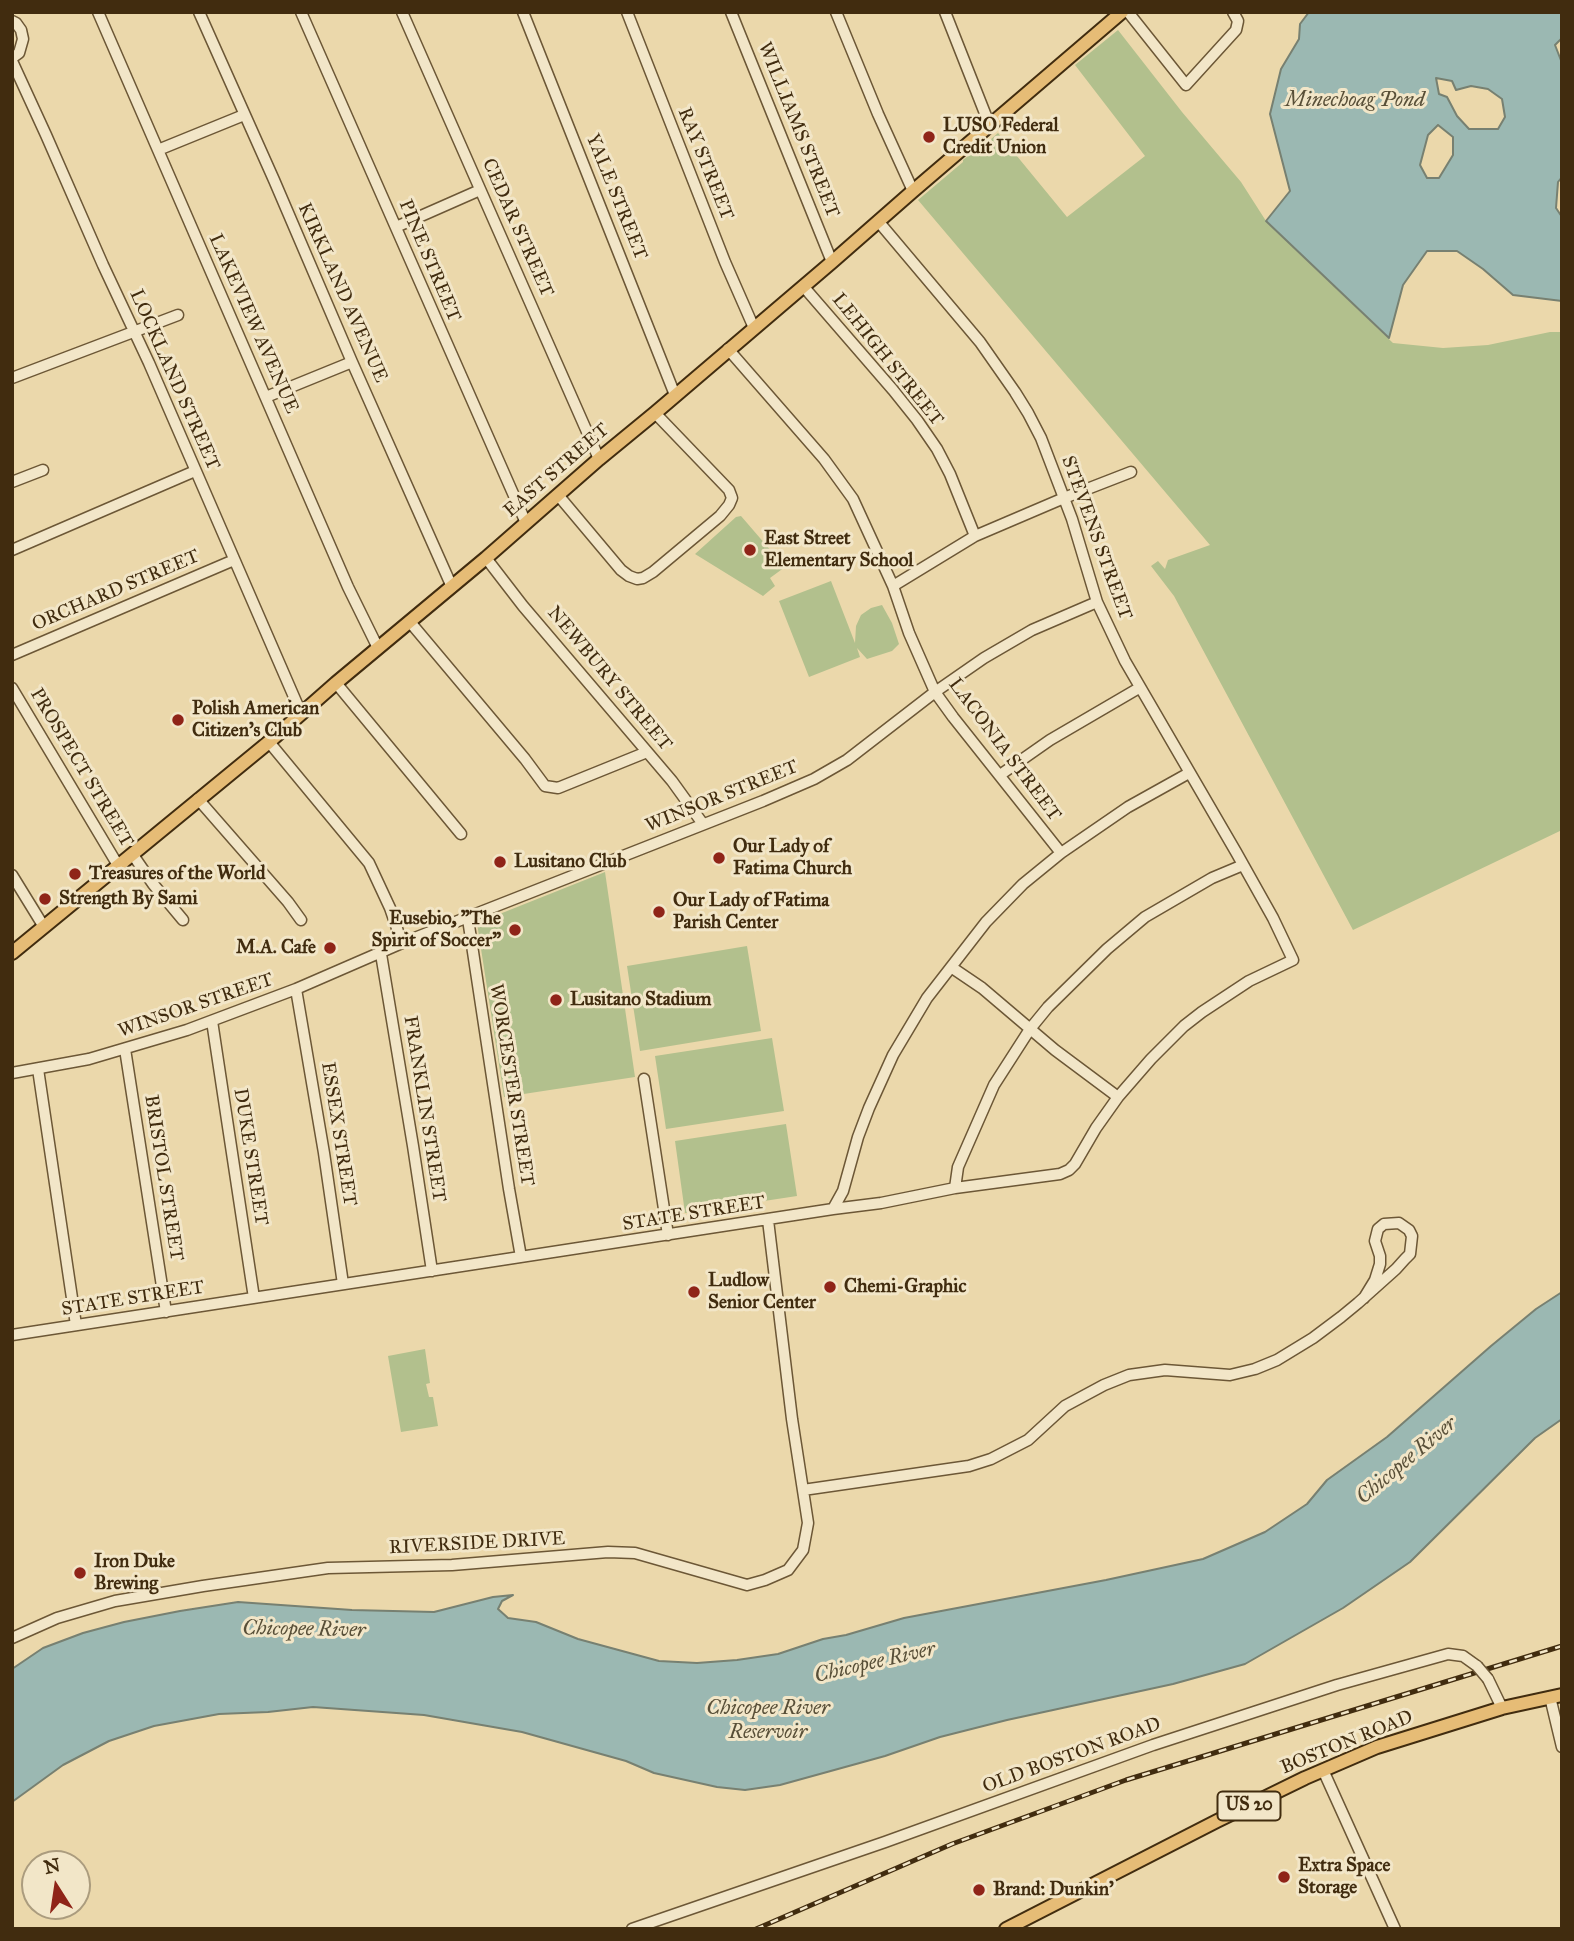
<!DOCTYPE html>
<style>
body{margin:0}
#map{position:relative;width:1574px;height:1941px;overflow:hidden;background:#ebd8ab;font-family:"IM FELL Great Primer",serif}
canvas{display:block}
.frame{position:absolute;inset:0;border:14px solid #412c0f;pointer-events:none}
.north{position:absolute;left:21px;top:1850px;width:70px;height:70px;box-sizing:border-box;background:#f2e6c8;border:2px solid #ab9c7e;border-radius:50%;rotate:348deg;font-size:19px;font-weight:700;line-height:28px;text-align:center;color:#412c0f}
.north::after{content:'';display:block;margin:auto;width:24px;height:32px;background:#8f2418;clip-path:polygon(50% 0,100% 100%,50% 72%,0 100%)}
</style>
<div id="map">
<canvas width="1574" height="1941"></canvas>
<div class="frame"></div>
<div class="north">N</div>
</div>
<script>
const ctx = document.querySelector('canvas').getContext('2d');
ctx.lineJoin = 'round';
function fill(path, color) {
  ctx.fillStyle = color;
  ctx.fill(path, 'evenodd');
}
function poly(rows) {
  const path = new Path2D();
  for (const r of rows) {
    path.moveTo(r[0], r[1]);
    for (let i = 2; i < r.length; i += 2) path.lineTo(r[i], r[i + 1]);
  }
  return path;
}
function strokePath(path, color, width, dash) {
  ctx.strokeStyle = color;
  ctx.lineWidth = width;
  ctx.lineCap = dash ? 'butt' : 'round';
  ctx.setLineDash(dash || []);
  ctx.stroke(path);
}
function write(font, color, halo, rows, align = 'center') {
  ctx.font = font + ' "IM FELL Great Primer",serif';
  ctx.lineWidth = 6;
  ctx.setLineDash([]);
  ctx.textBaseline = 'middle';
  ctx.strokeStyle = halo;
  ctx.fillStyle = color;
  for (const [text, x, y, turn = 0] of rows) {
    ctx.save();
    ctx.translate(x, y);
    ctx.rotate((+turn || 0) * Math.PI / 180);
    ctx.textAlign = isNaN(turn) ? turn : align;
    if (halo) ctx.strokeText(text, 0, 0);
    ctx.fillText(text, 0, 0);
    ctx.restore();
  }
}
fill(poly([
 [1118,30,1182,112,1241,182,1266,221,1393,343,1443,348,1488,345,1550,332,1562,332,1562,830,1353,930,1174,596,1151,566,1158,561,1165,569,1168,560,1210,545,918,200,963,162,963,160,973,152,975,153,998,133,1067,217,1145,156,1075,65],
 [741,516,785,567,770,578,775,586,763,596,695,554,736,517],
 [831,581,855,643,856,626,861,615,871,608,882,605,892,623,899,644,892,651,867,659,857,648,860,657,809,677,779,601],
 [605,872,635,1077,504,1097,477,923],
 [747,946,761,1031,640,1051,627,966],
 [772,1038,784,1111,666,1129,655,1056],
 [786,1124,797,1196,685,1213,675,1141],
 [425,1349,430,1383,426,1384,429,1397,433,1397,438,1426,401,1432,388,1356]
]), '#b2c08d');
const water = poly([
 [1309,12,1562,12,1562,38,1555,45,1562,63,1562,177,1558,182,1556,208,1562,217,1562,301,1513,295,1483,269,1457,251,1427,251,1403,285,1389,338,1266,221,1290,191,1270,114,1281,69,1299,39,1300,24,1309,12],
 [1436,78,1452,81,1456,90,1471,86,1488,89,1502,99,1505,117,1498,129,1469,129,1457,116,1447,97,1439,94,1436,78],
 [1438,125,1453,137,1453,155,1439,178,1427,178,1420,165,1428,135,1438,125],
 [1562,1292,1562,1419,1535,1438,1410,1562,1343,1608,1245,1664,1173,1684,1007,1720,940,1737,885,1756,780,1785,745,1790,717,1787,654,1773,626,1761,522,1732,424,1715,313,1707,268,1712,219,1714,154,1726,109,1741,63,1765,12,1802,12,1669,43,1648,83,1633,124,1622,180,1611,238,1602,352,1610,434,1612,493,1597,513,1595,502,1601,498,1609,508,1618,536,1622,578,1639,659,1661,697,1663,737,1660,778,1654,823,1639,846,1635,904,1618,1106,1580,1203,1559,1265,1532,1307,1504,1327,1480,1387,1437,1491,1346,1536,1309,1562,1292]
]);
fill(water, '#9bb8b2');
strokePath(water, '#778071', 2);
const minor = poly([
 [98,12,348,587,378,648],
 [199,12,274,180,352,362,452,587],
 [301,12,526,523],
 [402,12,599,459],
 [523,12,675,395],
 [627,12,725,262,754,328],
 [731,12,832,262],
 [836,12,878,114,913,191],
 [945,12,990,126],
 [1128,12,1186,85,1236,30,1238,21,1233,12],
 [12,21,16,23,21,30,23,39,19,53,12,58],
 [12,61,46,135,103,265,149,363,301,713],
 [158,150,244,115],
 [396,227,480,190],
 [803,286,893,390,917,420,937,449,950,474,975,536],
 [728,349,824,459,853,499,893,586,909,633,935,692,953,717,1061,853],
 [12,378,178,315],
 [266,397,352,362],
 [12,482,43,470],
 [558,495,621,570,629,576,637,579,643,578,653,572,720,516,729,505,732,498,729,490,655,413],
 [12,550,195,471],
 [486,558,523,606,672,781,703,824],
 [893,586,975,536,1064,498,1131,472],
 [410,622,525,759,545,786,558,788,647,752],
 [12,655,234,560],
 [336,683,461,834],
 [12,688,119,867],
 [269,742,369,863,390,908,402,943],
 [1000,775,1050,740,1139,688],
 [198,799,288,902,301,920],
 [133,855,153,884,183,920],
 [12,875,44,927],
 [468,919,509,1189,521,1257],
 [381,954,413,1146,432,1271],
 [951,967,982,988,1055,1050,1118,1097],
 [296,989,324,1153,343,1284],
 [212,1021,254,1298],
 [125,1049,166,1312],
 [38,1069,76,1325],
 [12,1073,89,1059,187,1030,296,989,402,943,763,801,814,779,847,760,935,692,984,658,1032,630,1097,602],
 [644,1079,668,1235],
 [955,1188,958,1167,994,1085,1030,1029,1048,1007,1107,949,1145,917,1212,878,1243,865],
 [833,1209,843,1191,858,1137,869,1108,893,1055,927,998,986,922,1023,884,1061,853,1128,807,1189,773],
 [12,1335,833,1209,881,1203,955,1188,1060,1174,1069,1170,1075,1164,1096,1128,1118,1097,1151,1059,1184,1026,1202,1012,1249,981,1293,960,1273,918,1236,852,1125,661,1097,602,1072,519,1041,438,1028,413,1015,392,980,342,878,221],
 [803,1490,969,1466,991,1459,1028,1440,1065,1406,1104,1385,1129,1375,1165,1370,1230,1375,1255,1369,1277,1360,1313,1338,1341,1317,1358,1303,1396,1269,1405,1259,1410,1254,1412,1236,1409,1230,1399,1223,1384,1224,1378,1229,1375,1241,1380,1256,1380,1264,1375,1280,1364,1298],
 [12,1638,57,1618,115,1601,203,1586,328,1568,452,1565,608,1552,635,1553,747,1585,765,1580,788,1570,803,1550,808,1523,792,1419,768,1220],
 [1488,1679,1502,1708],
 [1550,1697,1562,1747],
 [1323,1770,1395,1929],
 [632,1929,885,1842,1153,1745,1337,1685,1448,1654,1463,1656,1477,1666]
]);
const major = poly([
 [12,953,269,742,336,683,486,558,599,459,655,413,832,262,913,191,1122,12],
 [1006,1929,1217,1821,1305,1778,1377,1747,1502,1708,1562,1695]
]);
strokePath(minor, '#6c5736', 13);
strokePath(major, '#412c0f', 16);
strokePath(minor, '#f2e6c8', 10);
strokePath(major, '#e6bc76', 12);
const rail = poly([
 [756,1929,952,1844,1126,1780,1562,1646]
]);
strokePath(rail, '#412c0f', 5);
strokePath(rail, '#f2e6c8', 2.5, [8]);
const minorBridge = poly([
 [1477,1666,1488,1679]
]);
strokePath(minorBridge, '#6c5736', 13, []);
strokePath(minorBridge, '#f2e6c8', 10);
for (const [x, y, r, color] of [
 [929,137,7,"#8f2418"],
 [750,550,7,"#8f2418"],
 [178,720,7,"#8f2418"],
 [719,858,7,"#8f2418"],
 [500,862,7,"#8f2418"],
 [75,874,7,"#8f2418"],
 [45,899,7,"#8f2418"],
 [659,912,7,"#8f2418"],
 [515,930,7,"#8f2418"],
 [330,948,7,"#8f2418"],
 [556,1000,7,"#8f2418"],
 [830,1287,7,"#8f2418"],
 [694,1292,7,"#8f2418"],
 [80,1573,7,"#8f2418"],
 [1284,1877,7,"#8f2418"],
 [979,1890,7,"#8f2418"]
]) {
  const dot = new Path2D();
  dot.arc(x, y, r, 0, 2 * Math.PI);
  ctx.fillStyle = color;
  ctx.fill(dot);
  strokePath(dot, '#f2e6c8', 2.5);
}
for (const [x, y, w] of [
 [1249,1806,63]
]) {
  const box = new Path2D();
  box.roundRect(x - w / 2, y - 14.5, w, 29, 5);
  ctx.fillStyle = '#f2e6c8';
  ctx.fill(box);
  strokePath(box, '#412c0f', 2);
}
write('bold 18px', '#412c0f', null, [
 ["US 20",1249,1806]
]);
write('bold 19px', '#412c0f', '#f2e6c8', [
 ["LUSO Federal",943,126],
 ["Credit Union",943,148],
 ["East Street",764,539],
 ["Elementary School",764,561],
 ["Polish American",192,709],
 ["Citizen's Club",192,731],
 ["Our Lady of",733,847],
 ["Fatima Church",733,869],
 ["Lusitano Club",514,862],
 ["Treasures of the World",89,874],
 ["Strength By Sami",59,899],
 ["Our Lady of Fatima",673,901],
 ["Parish Center",673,923],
 ["Eusebio, \"The",501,919,"right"],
 ["Spirit of Soccer\"",501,941,"right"],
 ["M.A. Cafe",316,948,"right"],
 ["Lusitano Stadium",570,1000],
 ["Ludlow",708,1281],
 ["Senior Center",708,1303],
 ["Chemi-Graphic",844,1287],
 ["Iron Duke",94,1562],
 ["Brewing",94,1584],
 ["Extra Space",1298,1866],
 ["Storage",1298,1888],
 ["Brand: Dunkin'",993,1890]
], 'left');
write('19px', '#412c0f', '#f2e6c8', [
 ["WILLIAMS STREET",798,130,68],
 ["RAY STREET",705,164,68],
 ["YALE STREET",616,197,68],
 ["CEDAR STREET",517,228,66],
 ["PINE STREET",429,261,67],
 ["KIRKLAND AVENUE",342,293,66],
 ["LAKEVIEW AVENUE",253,324,66],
 ["LEHIGH STREET",887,360,51],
 ["LOCKLAND STREET",174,380,66],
 ["EAST STREET",557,471,-41],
 ["STEVENS STREET",1096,538,70],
 ["ORCHARD STREET",116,591,-23],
 ["NEWBURY STREET",609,679,50],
 ["LACONIA STREET",1004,750,53],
 ["PROSPECT STREET",81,768,59],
 ["WINSOR STREET",722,797,-22],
 ["WINSOR STREET",196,1006,-19],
 ["WORCESTER STREET",511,1085,81],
 ["FRANKLIN STREET",424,1109,81],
 ["ESSEX STREET",338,1134,81],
 ["DUKE STREET",250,1157,81],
 ["BRISTOL STREET",163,1178,81],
 ["STATE STREET",694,1214,-9],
 ["STATE STREET",133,1299,-9],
 ["RIVERSIDE DRIVE",477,1544,-3],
 ["BOSTON ROAD",1347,1743,-22],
 ["OLD BOSTON ROAD",1072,1756,-20]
]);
write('italic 21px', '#584f38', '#f2e6c8', [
 ["Minechoag Pond",1355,101],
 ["Chicopee River",1407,1461,-40],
 ["Chicopee River",304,1630,1],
 ["Chicopee River",875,1663,-13],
 ["Chicopee River",768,1709],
 ["Reservoir",768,1733]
]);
</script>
